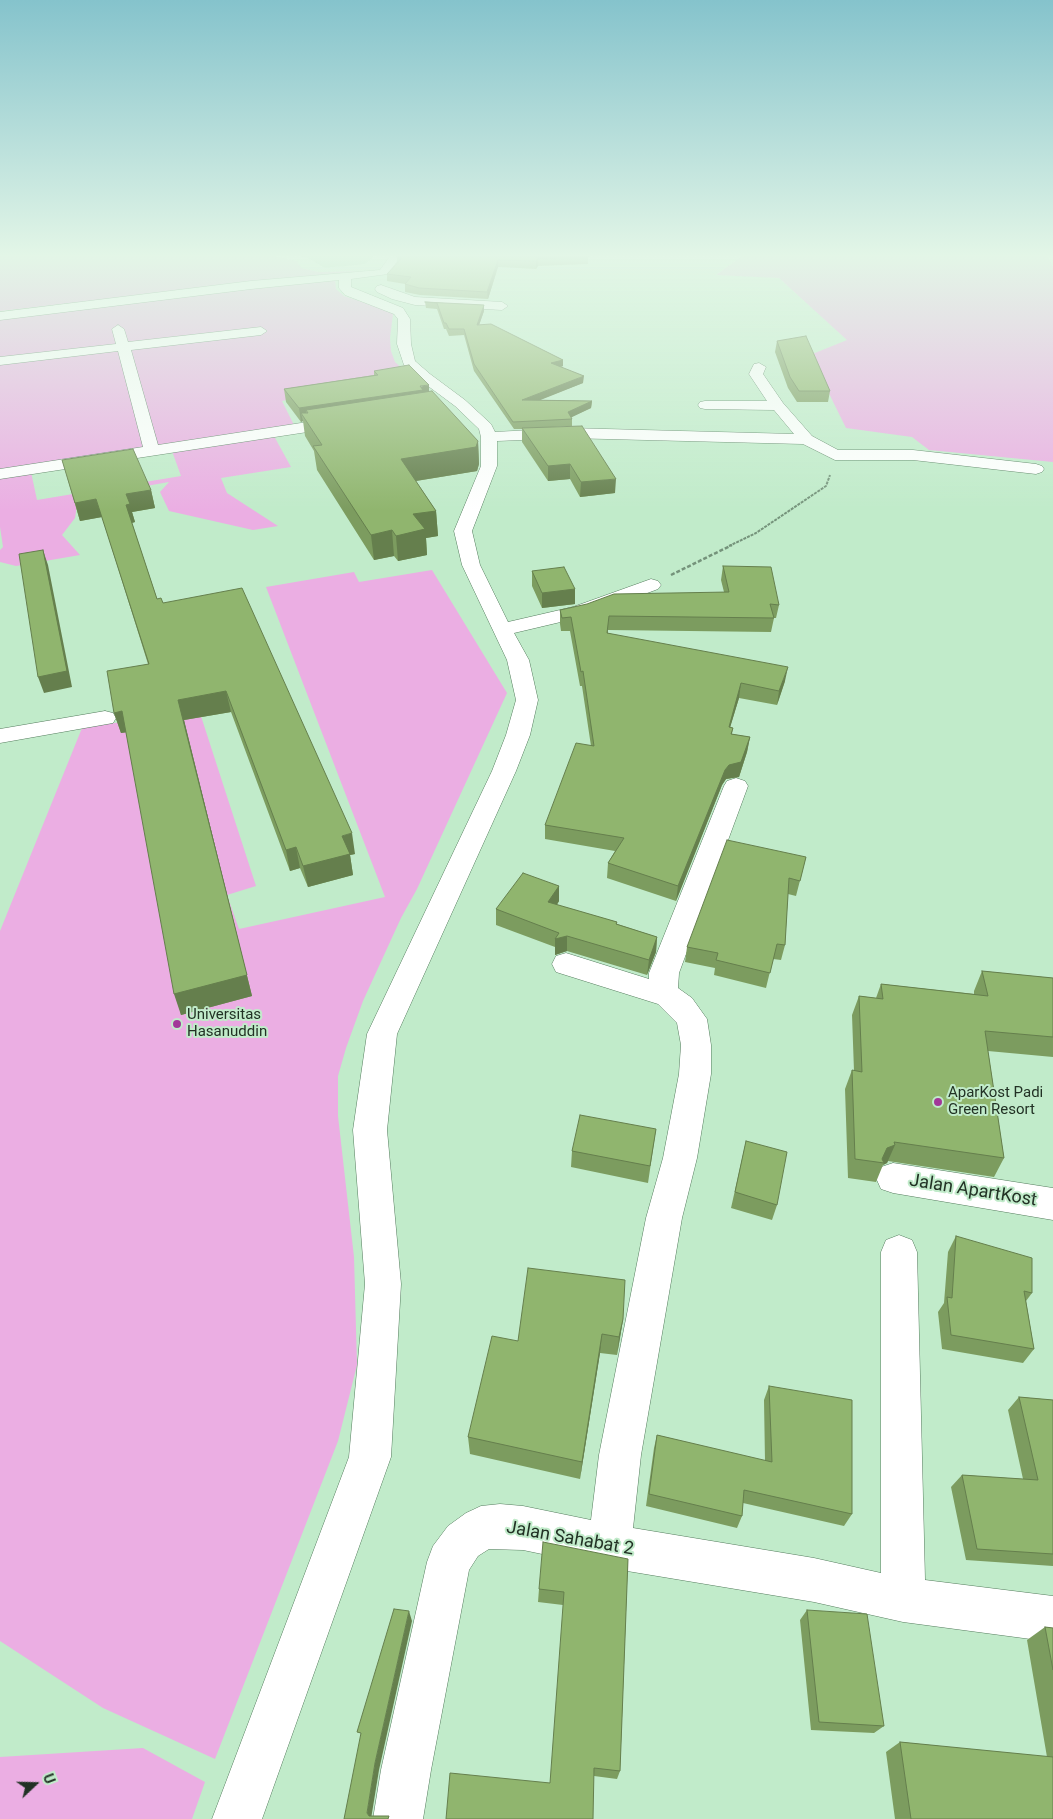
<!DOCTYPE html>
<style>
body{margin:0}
#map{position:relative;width:1053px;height:1819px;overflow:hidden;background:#c1ebca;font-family:Roboto,sans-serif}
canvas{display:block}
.north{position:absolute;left:10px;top:1759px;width:50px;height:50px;-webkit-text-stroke:4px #c1ebca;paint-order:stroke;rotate:69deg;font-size:14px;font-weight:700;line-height:20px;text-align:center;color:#223225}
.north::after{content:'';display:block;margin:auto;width:18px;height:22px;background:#223225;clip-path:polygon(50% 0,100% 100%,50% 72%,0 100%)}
</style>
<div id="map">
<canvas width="1053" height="1819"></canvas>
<div class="north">U</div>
</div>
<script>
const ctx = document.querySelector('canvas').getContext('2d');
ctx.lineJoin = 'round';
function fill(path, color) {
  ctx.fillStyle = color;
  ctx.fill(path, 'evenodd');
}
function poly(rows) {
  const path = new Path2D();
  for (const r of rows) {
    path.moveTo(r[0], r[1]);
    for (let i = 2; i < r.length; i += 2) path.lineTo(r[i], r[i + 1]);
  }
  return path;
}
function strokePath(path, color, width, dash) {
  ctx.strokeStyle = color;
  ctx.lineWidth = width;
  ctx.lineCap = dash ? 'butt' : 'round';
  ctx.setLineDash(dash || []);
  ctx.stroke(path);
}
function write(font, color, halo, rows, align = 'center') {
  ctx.font = font + ' Roboto,sans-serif';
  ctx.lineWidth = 4;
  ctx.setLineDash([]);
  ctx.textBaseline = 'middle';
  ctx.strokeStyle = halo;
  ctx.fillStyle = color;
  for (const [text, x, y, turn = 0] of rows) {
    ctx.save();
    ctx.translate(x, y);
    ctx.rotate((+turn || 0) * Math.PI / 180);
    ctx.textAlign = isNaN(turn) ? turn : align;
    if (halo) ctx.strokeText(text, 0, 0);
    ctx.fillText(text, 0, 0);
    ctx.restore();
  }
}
fill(poly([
 [0,256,274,256,297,261,301,268,319,272,360,271,0,311],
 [742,256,1048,256,1053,267,1053,462,929,450,912,437,846,428,810,355,847,340,779,278,716,275],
 [335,279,336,289,344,296,390,311,393,314,390,338,391,351,395,362,405,371,282,401,295,427,0,470,0,317],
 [274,436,291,467,221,478,227,493,278,526,253,530,169,511,160,492,169,482,89,496,77,505,75,518,62,535,80,555,16,566,0,562,0,550,3,547,0,527,0,477,31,472,37,500,181,476,172,451],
 [432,570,507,693,417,889,401,918,363,1001,346,1048,338,1076,338,1116,354,1257,357,1365,338,1441,215,1759,103,1708,0,1641,0,931,82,728,199,710,256,886,227,895,239,929,385,897,266,587,354,572,359,582],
 [143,1748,205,1782,192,1819,0,1819,0,1757]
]), '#ebaee3');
fill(poly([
 [299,256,374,256,365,264,325,268,308,258]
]), '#91d9a2');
const minor = poly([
 [390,256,401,256,388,274,351,279,351,287,403,308,410,319,411,344,415,361,430,374,465,400,491,424,495,432,568,428,794,434,774,410,705,409,700,408,698,405,700,402,705,401,767,401,749,374,754,364,759,363,766,367,763,374,783,403,812,436,838,450,913,450,1036,464,1042,466,1044,469,1042,472,1036,474,913,460,835,460,803,444,568,438,497,441,497,466,472,531,480,565,508,622,573,607,651,579,658,581,661,585,658,589,586,616,514,633,529,660,538,700,530,735,516,771,397,1034,387,1130,401,1284,391,1457,262,1819,212,1819,349,1457,365,1284,353,1130,367,1034,492,771,506,735,516,700,507,660,462,565,454,531,481,466,481,437,479,429,455,406,420,380,404,365,397,344,398,319,394,314,345,295,339,288,339,280,251,289,0,320,0,312,251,281,380,270,390,256],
 [381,285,415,297,502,302,508,306,502,310,415,305,392,299,377,292,375,289,377,286,381,285],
 [118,325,124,329,128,342,261,327,267,331,261,335,131,350,158,445,340,417,345,419,348,422,345,425,340,427,0,479,0,469,143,447,118,351,0,365,0,357,116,344,112,329,118,325],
 [105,711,113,713,116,718,113,723,0,743,0,729,105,711],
 [736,778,745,781,748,786,679,973,678,988,692,998,707,1019,711,1045,711,1074,697,1158,682,1218,641,1455,633,1528,814,1558,881,1573,881,1252,886,1240,899,1235,912,1240,917,1252,925,1580,1053,1596,1053,1642,903,1622,814,1602,609,1568,523,1550,489,1549,478,1556,469,1570,431,1770,423,1819,373,1819,381,1770,427,1562,433,1546,448,1526,466,1513,481,1506,500,1504,523,1506,591,1520,599,1455,646,1218,663,1158,679,1074,681,1045,677,1023,658,1004,556,972,552,964,556,956,566,953,649,979,649,973,724,786,727,781,736,778],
 [893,1163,1053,1188,1053,1220,893,1193,881,1189,876,1178,881,1167,893,1163]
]);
strokePath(minor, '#557c5e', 1);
strokePath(poly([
 [729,546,756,533,826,486,830,475]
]), '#75937b', 2, [3, 1]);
strokePath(poly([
 [671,575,732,545]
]), '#75937b', 2.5, [4, 2]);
fill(minor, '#fff');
fill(poly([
 [397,257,588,257,588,264,538,266,536,269,498,267,488,299,420,295,405,292,405,284,387,281,387,274,397,263],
 [425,302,484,305,484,311,479,325,563,360,563,366,561,367,583,383,539,400,592,401,591,408,571,417,572,419,572,426,554,427,615,493,580,497,570,479,548,481,522,442,522,429,514,429,474,371,464,335,449,336,446,329,444,329,437,309,426,308],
 [777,341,830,391,828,402,797,402,788,388,775,352],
 [374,371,429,392,478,441,479,464,477,471,416,481,436,511,438,536,426,538,427,555,398,561,394,556,374,560,317,470,314,451,305,436,303,421,301,422,286,402,284,389,374,375],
 [62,460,151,490,155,508,132,512,135,522,132,523,157,599,163,603,355,854,350,855,353,875,308,887,300,868,290,871,231,712,184,720,252,996,181,1015,126,732,121,733,114,713,148,664,102,517,80,521],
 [723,566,779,605,776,618,774,618,771,632,608,630,608,633,785,681,777,705,739,698,730,727,733,728,732,734,750,737,747,752,739,777,726,779,722,785,676,901,607,878,608,863,615,851,545,839,545,825,591,746,582,686,580,686,570,631,561,631,560,624,560,610,724,592,721,580],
 [532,571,575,589,575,604,542,608,532,586],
 [806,857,796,896,788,894,785,945,781,960,773,959,766,988,714,975,715,968,685,962,687,947],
 [559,886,559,901,557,905,617,922,617,924,657,937,656,952,647,975,567,951,555,955,555,947,496,925,496,909],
 [982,971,1053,978,1053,1057,988,1051,1004,1158,994,1177,888,1161,887,1163,883,1165,876,1182,848,1178,845,1089,852,1070,854,1071,852,1015,859,996,876,998,881,984,974,994,974,991],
 [656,1129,648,1183,571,1167,572,1151],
 [746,1141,777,1205,772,1220,731,1208],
 [956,1236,1032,1293,1026,1301,1034,1349,1023,1363,942,1349,938,1312,944,1303,948,1252],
 [623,1319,617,1355,600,1353,580,1479,470,1454,468,1437,518,1341],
 [769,1386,852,1514,844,1526,743,1503,742,1516,737,1528,646,1506,654,1448,657,1435,765,1461,764,1400],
 [1019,1397,1053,1400,1053,1566,966,1560,951,1487,962,1475,1023,1479,1008,1410],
 [628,1559,620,1771,617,1779,594,1776,563,1605,538,1602,539,1589],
 [807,1610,884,1726,874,1733,811,1730,800,1620],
 [1045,1627,1053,1628,1053,1819,895,1819,886,1752,900,1742,1047,1757,1027,1640]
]), '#7c9c5f');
fill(poly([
 [538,258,538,266,536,269,536,261],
 [498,260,498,267,488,299,487,292],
 [484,305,484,311,477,331,477,325],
 [563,360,563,366,551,369,551,363],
 [584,376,583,383,523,407,522,400],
 [429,385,429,398,308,413,306,410,307,421,301,413,303,421,301,422,299,408],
 [592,401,591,408,568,419,568,412],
 [478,441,479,464,477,471,403,483,401,459],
 [570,464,570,479,548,481,548,466],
 [616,479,615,493,580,497,581,482],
 [151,490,155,508,132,512,135,522,131,523,126,505,126,494],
 [96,499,102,517,80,521,75,503],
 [436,511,438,536,426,538,427,555,398,561,396,536,413,514],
 [392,530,394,556,374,560,371,535],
 [43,550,48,565,72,687,44,693,38,677],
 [575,589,575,604,542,608,542,593],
 [788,667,785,681,777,705,779,691],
 [741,683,739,698,726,741,729,727],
 [226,691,231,712,184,720,252,996,181,1015,174,994,178,700],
 [122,711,129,732,121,733,114,713],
 [750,737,747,752,739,777,726,779,722,785,676,901,678,886,725,770],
 [352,833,355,854,350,855,353,875,308,887,303,866,342,836],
 [296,847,300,868,290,871,286,850],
 [559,886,559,901,548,917,548,902],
 [567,936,567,951,555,955,555,939],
 [657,937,656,952,647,975,649,960],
 [895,1145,887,1163,883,1165,884,1163,880,1163,887,1148],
 [623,1319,620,1338,617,1355,619,1337],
 [602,1334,600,1353,580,1479,582,1462],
 [409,1611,412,1621,379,1770,371,1819,367,1813,375,1763]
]), '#657f4d');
const building = poly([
 [397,256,588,256,588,257,538,258,536,261,498,260,487,292,419,288,405,284,411,277,387,274,402,258,397,257,397,256],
 [425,302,484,305,477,325,491,324,563,360,551,363,584,376,522,400,592,401,568,412,572,419,513,422,474,364,464,329,449,329,446,323,444,323,437,303,425,302],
 [806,336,830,391,799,391,790,377,777,341,806,336],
 [409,365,429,385,420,386,423,390,299,408,284,389,378,375,374,371,409,365],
 [432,391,478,441,476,447,401,459,436,511,413,514,425,529,396,536,392,530,371,535,313,446,322,445,301,413,308,413,306,410,432,391],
 [582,426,616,479,581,482,570,464,548,466,522,428,582,426],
 [133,449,151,490,126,494,130,504,126,505,157,599,161,598,163,603,242,588,352,833,342,836,350,854,303,866,296,847,286,850,226,691,178,700,247,975,174,994,122,711,114,713,107,671,149,664,96,499,75,503,62,460,133,449],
 [43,550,67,671,38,677,19,554,43,550],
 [723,566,771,567,779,605,770,604,774,618,609,616,607,633,788,667,779,691,741,683,729,727,733,728,731,734,750,737,741,762,729,765,725,770,678,886,608,863,624,838,545,825,576,743,594,746,583,671,581,672,571,617,562,618,560,610,587,604,614,594,729,592,723,566],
 [564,567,575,589,542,593,532,571,564,567],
 [727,840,806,857,800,881,789,878,785,945,777,944,770,973,716,960,718,953,687,947,727,840],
 [523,873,559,886,548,902,617,922,616,924,657,937,649,960,567,936,555,939,559,933,496,909,523,873],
 [982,971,1053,978,1053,1037,985,1031,1004,1158,894,1142,895,1145,887,1148,882,1159,884,1163,855,1159,852,1070,862,1072,859,996,883,999,881,984,988,996,982,971],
 [580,1115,656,1129,650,1166,572,1151,580,1115],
 [746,1141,787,1152,777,1205,735,1192,746,1141],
 [956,1236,1032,1258,1032,1293,1024,1291,1034,1349,951,1335,947,1297,952,1298,956,1236],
 [528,1268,625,1280,623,1319,619,1337,602,1334,582,1462,468,1437,492,1336,518,1341,528,1268],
 [769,1386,852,1400,852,1514,744,1490,742,1516,649,1494,657,1435,772,1462,769,1386],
 [1019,1397,1053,1400,1053,1554,977,1549,962,1475,1038,1480,1019,1397],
 [543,1542,628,1559,620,1771,594,1768,593,1819,446,1819,450,1773,550,1783,564,1592,539,1589,543,1542],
 [394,1609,409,1611,375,1763,367,1813,369,1816,389,1816,388,1819,344,1819,361,1733,357,1732,394,1609],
 [807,1610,867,1614,884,1726,819,1722,807,1610],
 [1045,1627,1053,1628,1053,1670,1045,1627],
 [900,1742,1053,1757,1053,1819,911,1819,900,1742]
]);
fill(building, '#90b56e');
strokePath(building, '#657f4d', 1);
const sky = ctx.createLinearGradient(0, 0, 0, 511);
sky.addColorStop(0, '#85c3cc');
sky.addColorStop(0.5, '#e3f6e7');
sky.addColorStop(1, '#e3f6e700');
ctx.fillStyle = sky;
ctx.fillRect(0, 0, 1053, 511);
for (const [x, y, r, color] of [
 [177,1024,5,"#a23899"],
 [938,1102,5,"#a23899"]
]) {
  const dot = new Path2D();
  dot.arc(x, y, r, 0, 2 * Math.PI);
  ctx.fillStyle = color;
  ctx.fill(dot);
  strokePath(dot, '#c1ebca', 2);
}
write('15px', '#223225', '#c1ebca', [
 ["Universitas",187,1015],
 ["Hasanuddin",187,1032],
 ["AparKost Padi",948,1093],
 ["Green Resort",948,1110]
], 'left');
write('18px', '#223225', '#c1ebca', [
 ["Jalan ApartKost",973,1191,9],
 ["Jalan Sahabat 2",570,1539,10]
]);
</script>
